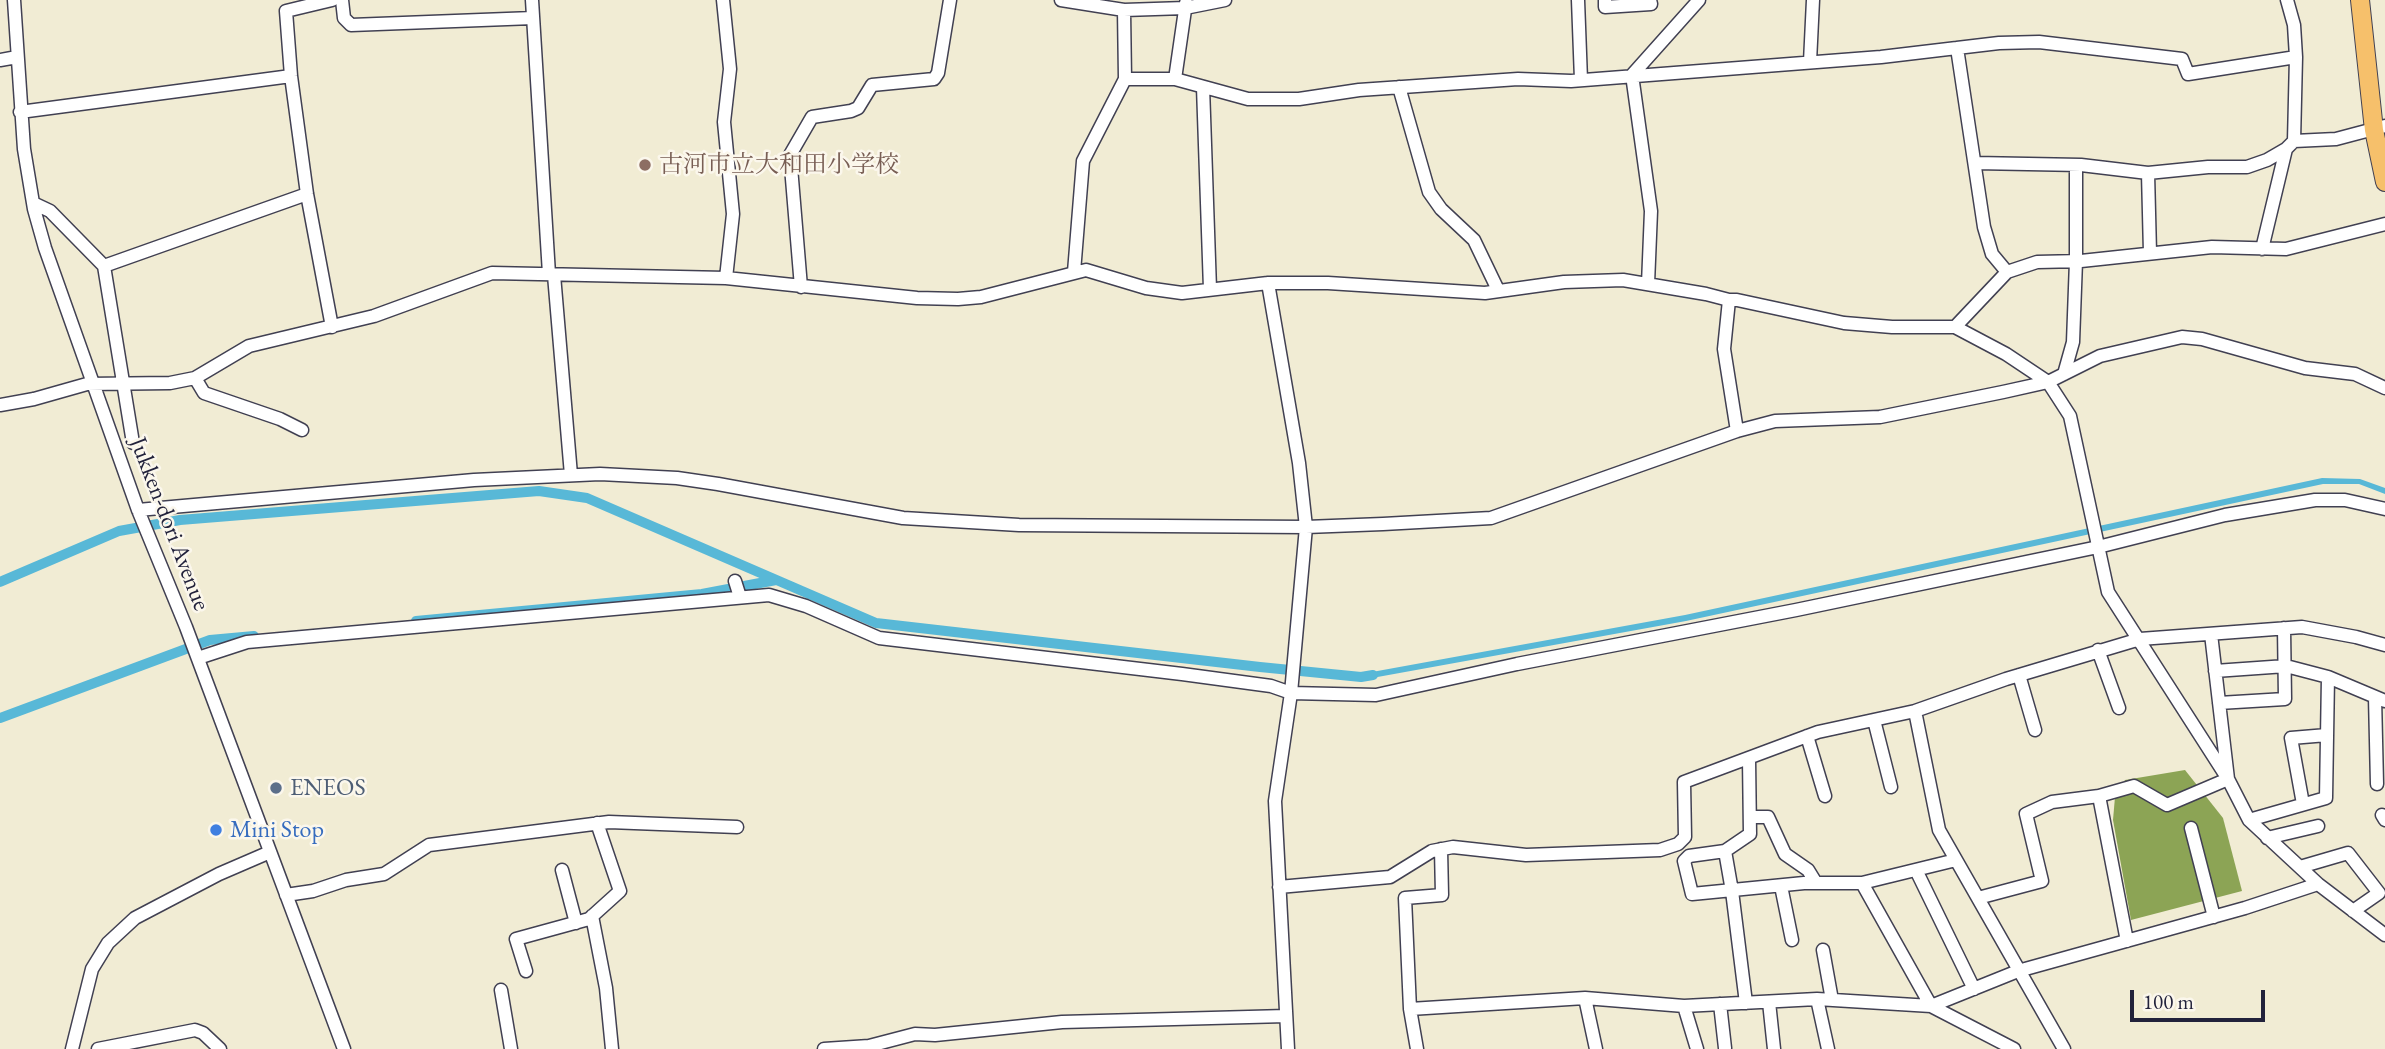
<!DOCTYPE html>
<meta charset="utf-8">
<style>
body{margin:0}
#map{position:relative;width:2385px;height:1049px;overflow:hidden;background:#f1ecd4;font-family:"EB Garamond",serif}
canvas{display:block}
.scale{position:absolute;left:2130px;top:990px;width:135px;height:32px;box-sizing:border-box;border:4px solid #22223b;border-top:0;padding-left:9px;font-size:21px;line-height:24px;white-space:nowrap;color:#22223b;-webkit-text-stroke:5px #fbf7ec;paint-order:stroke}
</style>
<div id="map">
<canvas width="2385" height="1049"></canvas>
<div class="scale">100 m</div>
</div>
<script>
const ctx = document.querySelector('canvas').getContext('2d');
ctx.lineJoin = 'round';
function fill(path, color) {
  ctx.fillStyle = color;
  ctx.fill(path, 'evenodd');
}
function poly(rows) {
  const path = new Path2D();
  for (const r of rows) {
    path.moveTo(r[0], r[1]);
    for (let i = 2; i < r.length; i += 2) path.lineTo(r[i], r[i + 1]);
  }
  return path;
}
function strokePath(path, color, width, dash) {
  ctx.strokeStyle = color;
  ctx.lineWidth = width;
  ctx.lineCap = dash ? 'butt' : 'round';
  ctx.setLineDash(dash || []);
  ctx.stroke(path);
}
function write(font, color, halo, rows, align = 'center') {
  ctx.font = font + ' "EB Garamond","Noto Serif JP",serif';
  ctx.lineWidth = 5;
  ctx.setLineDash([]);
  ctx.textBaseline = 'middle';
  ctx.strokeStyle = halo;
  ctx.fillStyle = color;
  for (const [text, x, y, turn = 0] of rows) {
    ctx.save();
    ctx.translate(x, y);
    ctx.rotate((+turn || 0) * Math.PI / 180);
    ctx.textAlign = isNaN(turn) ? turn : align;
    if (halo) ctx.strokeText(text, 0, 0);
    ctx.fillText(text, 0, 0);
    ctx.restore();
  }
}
fill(poly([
 [2185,770,2223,818,2242,891,2131,920,2113,820,2115,797,2125,780]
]), '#8ca455');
fill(poly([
 [2322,478,2360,479,2385,488,2385,494,2359,484,2323,484,1686,621,1361,680,1361,674,1685,615]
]), '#58b8d7');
strokePath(poly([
 [0,582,119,531,180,520,539,491,587,498,876,623,1260,667,1361,677,1373,675],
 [416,621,702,594,776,580],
 [0,718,210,640,254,636]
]), '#58b8d7', 10);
const minor = poly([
 [14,0,24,149,34,209,45,248,138,510,186,627,344,1049],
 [342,0,344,18,351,25,533,18],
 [532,0,549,274],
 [723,0,730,69,724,122,733,214,726,278],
 [1061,0,1124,10,1185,8,1225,0],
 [1578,0,1581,80],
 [1605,0,1605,7,1651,4,1650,0],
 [1957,48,1984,227,1992,254,2007,272],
 [0,60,17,57],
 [1810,62,1813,0],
 [1125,79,1175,79,1248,99,1299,99,1359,90,1518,79,1571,81,1881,57,1999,43,2039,42,2182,59,2188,74,2296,57,2294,25,2287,0],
 [1175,79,1186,3],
 [1203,87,1210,289],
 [1399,87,1429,192,1441,209,1474,240,1498,290],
 [20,112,291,76],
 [2294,141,2296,57],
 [1975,163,2081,165,2148,173,2208,167,2247,167,2267,160,2286,149,2294,141,2336,139,2385,126],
 [2148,173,2150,253],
 [33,203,50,211,104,266,133,443],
 [2262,249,2286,149],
 [104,266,307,194],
 [1074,272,1083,161,1125,79,1124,10],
 [554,275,571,475],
 [1268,283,1299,463,1306,527,1291,693,1275,801,1288,1049],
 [1648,284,1651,211,1632,75,1699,0],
 [801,287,790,155,812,117,851,111,858,108,872,85,934,79,938,73,950,0],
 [1729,300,1724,349,1737,431],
 [332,327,307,194,291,76,286,11,332,0],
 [1955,327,2007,272,2037,262,2081,261,2212,247,2286,249,2385,224],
 [2064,374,2073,342,2076,261,2076,165],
 [195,378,204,393,280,419,302,430],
 [0,405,34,399,87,384,170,383,195,378,249,346,374,316,492,273,726,278,917,298,958,299,981,297,1086,270,1146,288,1182,293,1268,283,1328,283,1485,293,1564,282,1623,280,1706,294,1729,300,1737,300,1844,323,1892,327,1955,327,2006,354,2048,382,2070,416,2108,592,2228,779,2249,820,2318,884,2385,935],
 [138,510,474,480,600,474,677,478,718,484,903,518,1019,525,1306,527,1383,524,1491,518,1737,431,1775,421,1880,417,2003,392,2048,382,2100,356,2182,337,2202,339,2305,368,2355,374,2385,388],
 [735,581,740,597],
 [2098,650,2119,708],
 [198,658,247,642,769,595,806,606,879,638,1182,674,1271,686,1291,693,1376,695,1517,664,1796,610,2098,547,2225,515,2315,500,2345,500,2385,509],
 [2215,671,2286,666,2328,677,2326,798,2249,820],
 [2019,675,2035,730],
 [2328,677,2385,701],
 [2375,697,2377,784],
 [2219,703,2285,699,2284,628],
 [1915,711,1939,830,2064,1049],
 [1874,720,1891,787],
 [1807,736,1825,796],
 [1749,759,1750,834,1725,851,1689,856,1684,861,1692,894,1804,883,1862,883,1956,860],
 [2099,796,2127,941],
 [2303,804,2291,738,2327,735],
 [2382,815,2385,820],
 [1750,817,1768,817,1785,854,1808,870,1816,883],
 [2191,828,2214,917],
 [2267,838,2318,826],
 [1725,851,1732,891,1746,1003],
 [2300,867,2348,853,2379,893,2353,911],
 [562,870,576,923],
 [1916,870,1974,989],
 [1862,883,1931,1006],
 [1781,886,1792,940],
 [1279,887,1390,877,1432,851,1453,847,1526,855,1660,850,1678,844,1685,837,1684,782,1818,732,1915,711,2006,679,2140,639,2302,627,2356,637,2385,645],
 [286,895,313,891,346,880,384,874,429,845,609,822,737,827],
 [1978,898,2042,881,2026,814,2052,802,2099,796,2134,786,2167,805,2228,779,2211,634],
 [592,916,606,988,612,1049],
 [1823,950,1832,1000],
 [526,971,516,939,589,919,620,891,597,823],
 [501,990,511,1049],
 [1585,998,1596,1049],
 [1817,999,1828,1049],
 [1769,1002,1774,1049],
 [1720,1004,1725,1048],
 [1684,1006,1697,1049],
 [1931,1006,2018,971,2245,908,2318,884],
 [1410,1009,1585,998,1684,1006,1817,999,1931,1006,2014,1049],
 [72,1049,92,969,108,943,135,918,219,874,270,852],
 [98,1049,195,1030,203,1033,220,1049],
 [824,1049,869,1046,915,1034,935,1035,1062,1022,1286,1016],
 [1417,1049,1410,1009,1405,898,1442,895,1441,849]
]);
const highway = poly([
 [2360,0,2374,130,2385,182]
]);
strokePath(minor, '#414052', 15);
strokePath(highway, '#414052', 20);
strokePath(minor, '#fff', 12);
strokePath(highway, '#f6c06b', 18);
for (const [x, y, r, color] of [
 [645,165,7,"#8d6e63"],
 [276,788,7,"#5c6f8a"],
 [216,830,7,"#3f7fe0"]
]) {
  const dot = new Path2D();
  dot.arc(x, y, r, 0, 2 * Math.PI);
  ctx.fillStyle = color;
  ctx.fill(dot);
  strokePath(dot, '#fbf7ec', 2.5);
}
write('24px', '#785e54', '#fbf7ec', [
 ["古河市立大和田小学校",659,165]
], 'left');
write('24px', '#22223b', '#fbf7ec', [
 ["Jukken-dori Avenue",169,524,69]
]);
write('24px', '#4e5e75', '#fbf7ec', [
 ["ENEOS",290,788]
], 'left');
write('24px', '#366cbe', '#fbf7ec', [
 ["Mini Stop",230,830]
], 'left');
</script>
